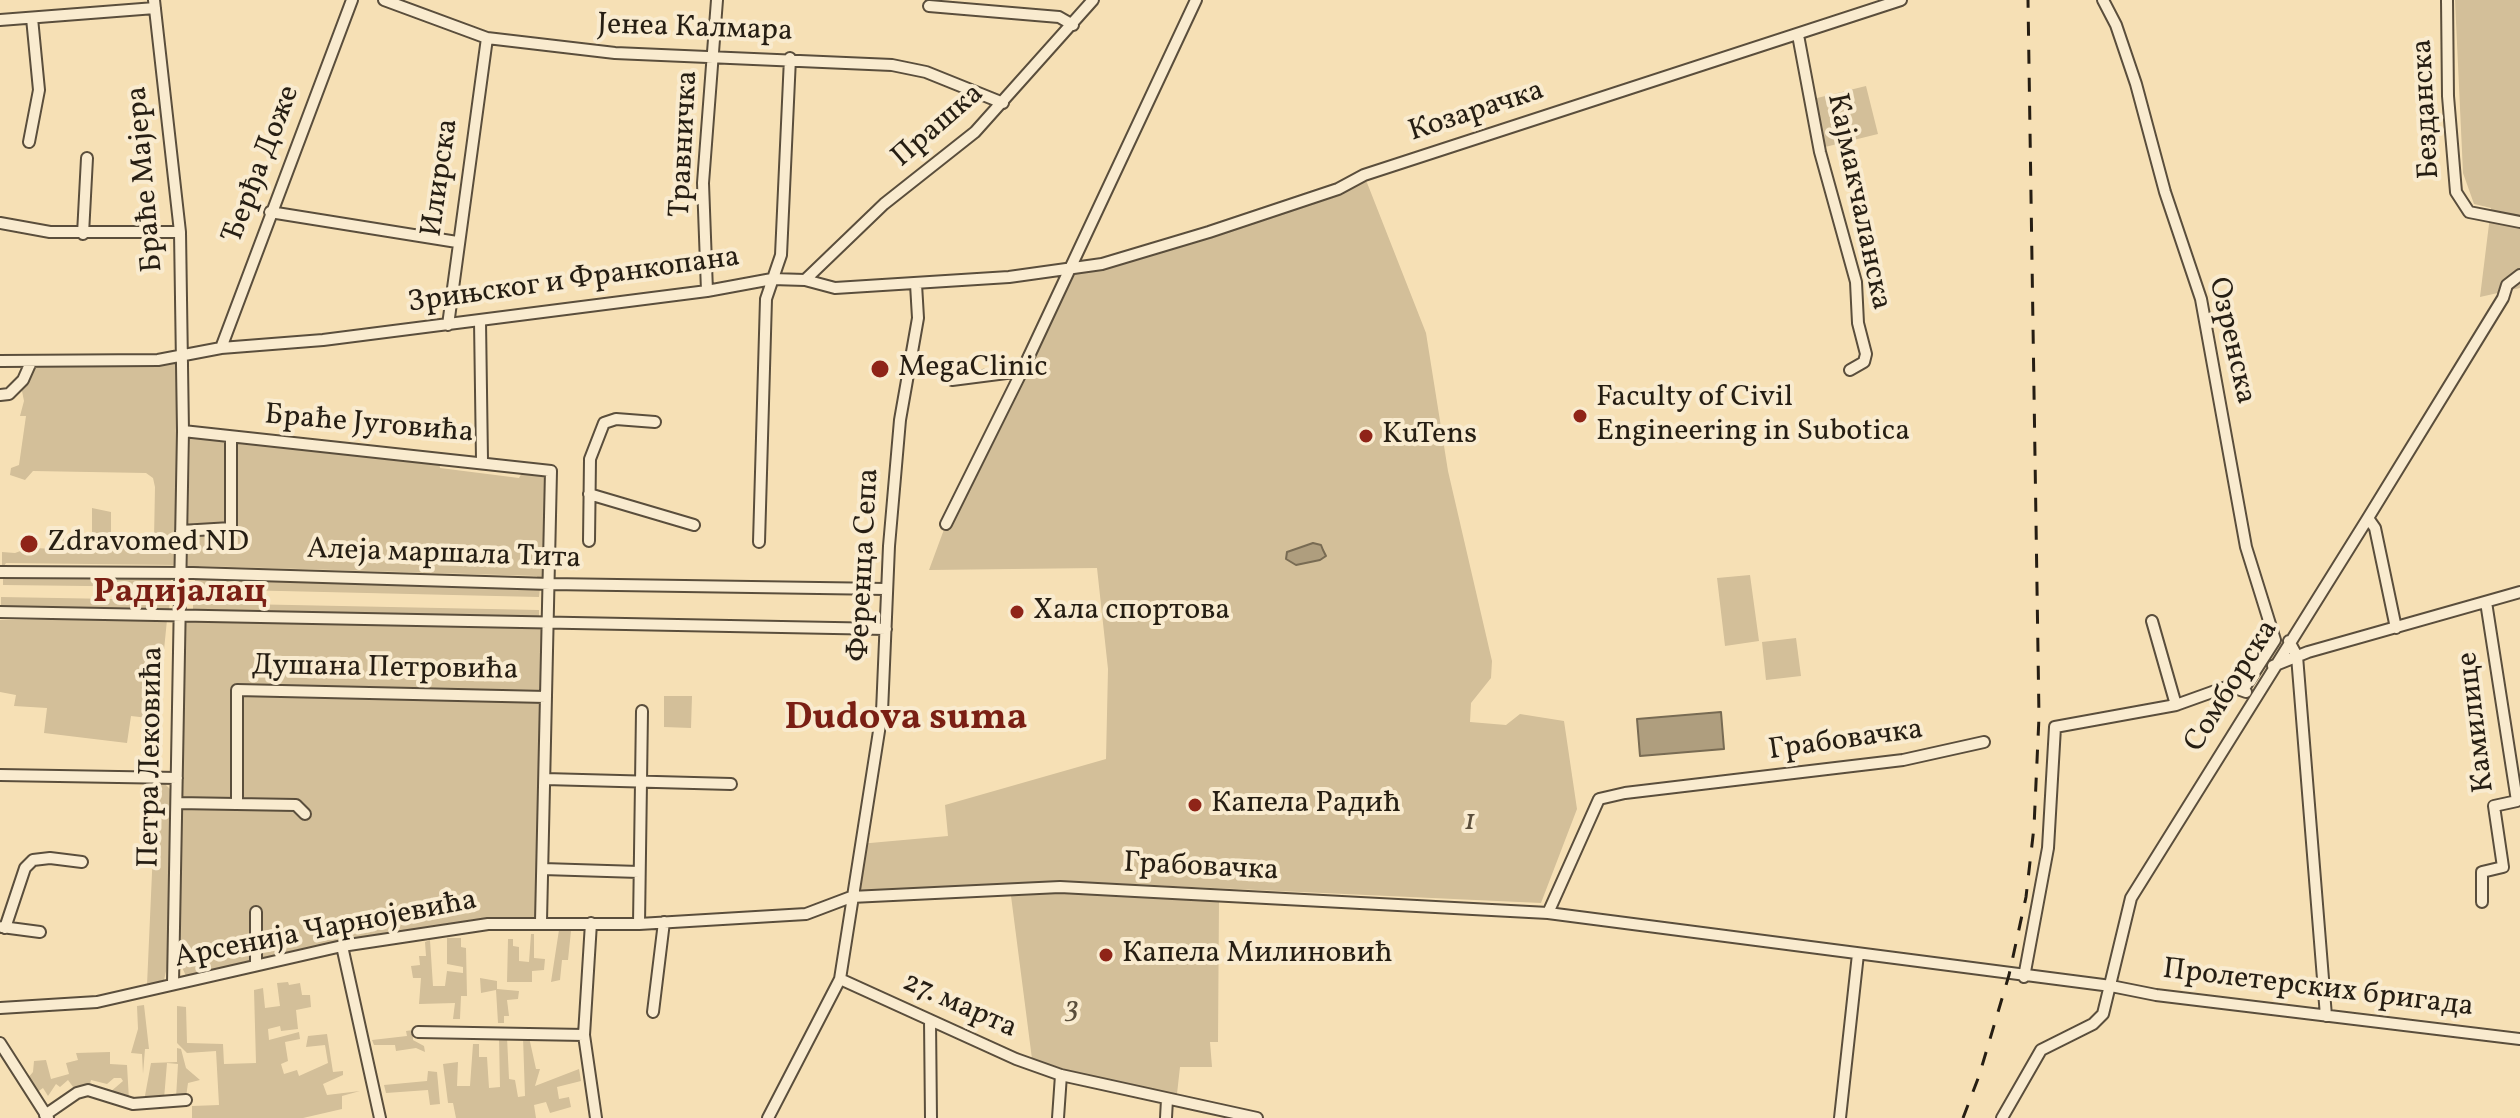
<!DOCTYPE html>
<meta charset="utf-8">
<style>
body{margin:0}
canvas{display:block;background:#f6e0b5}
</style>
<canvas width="2520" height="1118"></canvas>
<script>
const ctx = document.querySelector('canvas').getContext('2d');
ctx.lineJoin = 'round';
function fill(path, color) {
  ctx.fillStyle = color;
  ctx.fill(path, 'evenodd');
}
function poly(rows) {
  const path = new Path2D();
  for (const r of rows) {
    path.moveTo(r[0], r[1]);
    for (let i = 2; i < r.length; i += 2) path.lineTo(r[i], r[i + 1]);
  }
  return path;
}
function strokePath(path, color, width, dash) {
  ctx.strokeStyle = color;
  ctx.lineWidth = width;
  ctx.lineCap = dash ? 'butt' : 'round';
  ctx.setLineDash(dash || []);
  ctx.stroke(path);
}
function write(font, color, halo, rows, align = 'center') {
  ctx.font = font + ' Vollkorn,serif';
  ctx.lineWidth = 8;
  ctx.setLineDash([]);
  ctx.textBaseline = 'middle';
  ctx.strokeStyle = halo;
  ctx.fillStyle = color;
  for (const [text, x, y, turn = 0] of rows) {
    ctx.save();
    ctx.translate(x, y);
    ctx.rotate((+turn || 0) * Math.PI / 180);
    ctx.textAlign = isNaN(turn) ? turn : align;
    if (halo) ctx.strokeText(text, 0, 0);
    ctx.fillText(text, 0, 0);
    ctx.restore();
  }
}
fill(poly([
 [2455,0,2520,0,2520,288,2480,297,2491,208,2474,204,2463,173],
 [1866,86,1878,134,1825,147,1813,99],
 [1364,175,1426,333,1448,471,1492,661,1491,678,1471,703,1470,722,1506,725,1520,714,1564,721,1577,809,1541,903,1061,881,857,892,859,844,948,836,945,805,1106,759,1108,669,1097,568,929,570,946,524,1069,270,1209,232],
 [178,360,176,565,6,563,2,569,2,552,15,553,26,549,29,554,36,548,52,549,53,534,78,544,92,544,92,508,111,512,111,538,154,539,155,487,153,478,146,473,33,471,25,480,10,475,11,468,19,465,26,416,20,416,24,401,21,386,34,365],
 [190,436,439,460,440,468,519,478,523,471,548,473,547,582,539,582,537,576,199,566,196,576,540,588,539,597,195,589,195,577,187,577],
 [171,575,171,587,3,585,3,576],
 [1750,575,1759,641,1725,646,1717,578],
 [1,597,170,600,169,611,1,607],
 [193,603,539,610,539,617,193,611],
 [185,615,544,623,539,919,488,922,186,976,180,963],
 [0,620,167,620,157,719,131,716,127,743,44,733,47,708,14,706,16,695,0,692],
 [1796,638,1801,676,1766,680,1762,642],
 [664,696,692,696,691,728,664,727],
 [156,783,165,784,171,790,167,967,164,980,147,985],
 [1063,893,1219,901,1218,1042,1210,1042,1212,1067,1180,1067,1177,1094,1068,1070,1032,1059,1011,896],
 [559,930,571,931,568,960,562,960,560,980,551,982],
 [531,934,534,934,534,958,545,959,544,970,532,971,532,982,507,982,508,939,513,939,513,946,519,947,519,961,529,962],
 [447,938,461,938,461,947,466,948,467,996,461,996,460,1019,453,1019,455,1003,419,1004,421,978,413,978,411,966,420,965,419,956,426,956,425,942,430,940,433,986,445,986,447,971,463,973,463,967,447,964],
 [480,978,497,981,497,989,519,991,518,999,507,1000,509,1016,504,1016,504,1023,498,1023,496,990,481,993],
 [288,982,289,985,300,983,302,995,310,995,311,1007,296,1010,298,1029,281,1031,280,1026,268,1029,269,1040,299,1032,300,1039,285,1042,288,1061,281,1064,284,1074,297,1070,299,1076,328,1063,325,1045,306,1047,308,1036,327,1034,333,1072,343,1071,343,1075,323,1084,327,1095,360,1091,342,1096,342,1109,303,1118,192,1118,192,1106,219,1105,216,1051,187,1053,177,1043,177,1006,186,1007,187,1043,223,1044,224,1064,256,1063,254,990,263,988,265,1008,280,1006,277,983],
 [144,1005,149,1049,145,1049,143,1074,142,1054,131,1053,138,1029,137,1006],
 [413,1030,413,1040,424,1046,425,1052,416,1048,396,1051,395,1045,374,1045,372,1040,407,1036,406,1031],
 [499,1037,507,1037,509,1079,515,1080,518,1097,525,1096,523,1037,529,1037,536,1069,540,1069,535,1086,579,1069,581,1081,557,1087,559,1099,569,1097,571,1107,550,1113,546,1102,534,1105,536,1118,456,1118,453,1103,448,1103,443,1064,458,1062,457,1086,470,1086,473,1044,479,1044,479,1057,487,1057,489,1088,500,1087],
 [177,1048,181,1049,186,1068,200,1080,188,1083,186,1097,176,1098,178,1064,167,1063,164,1099,144,1101,151,1063,177,1062],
 [110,1052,110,1064,127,1065,129,1100,109,1093,123,1081,121,1078,114,1078,107,1084,91,1080,89,1087,76,1091,68,1080,60,1087,56,1084,48,1096,43,1088,36,1093,27,1079,33,1072,34,1061,46,1060,51,1079,69,1074,66,1063,78,1060,76,1053],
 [428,1071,437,1072,440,1104,430,1105,428,1090,386,1093,384,1085,427,1081]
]), '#d3bf99');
const water = poly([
 [1313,543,1321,545,1323,550,1326,556,1320,560,1296,565,1286,559,1287,552,1313,543],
 [1721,712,1724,749,1640,756,1637,719,1721,712]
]);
fill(water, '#af9e7e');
strokePath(water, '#786b53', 2);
const minor = poly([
 [154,0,180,232,183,431,173,983],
 [384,0,487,38,615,53,892,65,926,72,1003,103],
 [2103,0,2116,25,2136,84,2165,192,2201,299,2246,547,2275,640,2243,690],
 [2447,0,2448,96,2456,192,2469,212,2520,222],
 [929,6,1059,17,1073,25],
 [0,20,155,8],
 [1798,35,1820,152,1856,282,1858,323,1866,354,1864,362,1850,370],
 [29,142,39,90,32,18],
 [270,212,457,242],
 [0,223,50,232,180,232],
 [83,234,87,158],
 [805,280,884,204,975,132,1093,0],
 [707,291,703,183,717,0],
 [480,321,482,460],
 [448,325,487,38],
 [221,348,352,0],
 [0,361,158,360,221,348,323,340,707,291,772,279,805,280,835,288,1009,277,1102,264,1209,232,1338,189,1364,175,1901,0],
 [952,380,1022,371],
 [0,395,9,394,23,380,31,362],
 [183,431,551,471,541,921],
 [589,494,694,525],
 [2368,518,2375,528,2396,628],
 [946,524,1022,371,1196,0],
 [181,531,231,528,231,438],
 [589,541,590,459,604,423,616,419,655,422],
 [759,542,766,299,781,255,790,58],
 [0,572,193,573,550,584,886,589],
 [0,612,886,629],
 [2152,621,2176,705],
 [2289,641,2297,656,2326,1016],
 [2273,666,2308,652,2520,592],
 [0,775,177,778],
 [545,779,731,784],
 [177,803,296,805,305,814],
 [237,803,237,690,546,697],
 [543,869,639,872],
 [2482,902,2482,872,2503,867,2494,806,2517,801,2486,602],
 [1548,913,1599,799,1625,793,1903,760,1984,742],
 [591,923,584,1035,596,1118],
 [639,924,642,711],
 [2,927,40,932],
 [5,928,25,868,33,860,50,858,82,862],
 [342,946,380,1118],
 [256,965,256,912],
 [2024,977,2048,848,2055,727,2176,705,2229,686,2246,692],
 [840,979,1016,1059,1061,1075,1257,1118],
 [0,1008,97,1002,342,946,488,924,639,924,806,914,851,897,1060,887,1548,913,2111,986,2156,995,2520,1039],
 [653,1012,664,922],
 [930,1020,931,1118],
 [418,1032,584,1035],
 [0,1043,48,1118],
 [45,1115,77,1093,88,1090,133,1104,186,1100],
 [768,1118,840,979,882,712,889,546,900,420,918,318,916,284],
 [1058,1118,1061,1075],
 [1166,1118,1167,1099],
 [1840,1118,1858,954],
 [2002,1118,2041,1050,2093,1024,2103,1014,2131,898,2368,518,2503,298,2507,285,2520,275]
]);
strokePath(minor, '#5a4e3c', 14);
strokePath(minor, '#f9ebcf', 10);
strokePath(poly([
 [1963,1118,1979,1076,2009,975,2026,897,2034,827,2039,717,2028,0]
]), '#261e13', 3, [14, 14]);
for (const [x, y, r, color] of [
 [880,369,10,"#8f2418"],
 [1580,416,8,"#8f2418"],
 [1366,436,8,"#8f2418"],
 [29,544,10,"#8f2418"],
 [1017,612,8,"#8f2418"],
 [1195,805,8,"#8f2418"],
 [1106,955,8,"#8f2418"]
]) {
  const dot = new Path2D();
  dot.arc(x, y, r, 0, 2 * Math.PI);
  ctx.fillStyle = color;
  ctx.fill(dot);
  strokePath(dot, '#f9ebcf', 3);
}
write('30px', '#261e13', '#f9ebcf', [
 ["Јенеа Калмара",695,30,2],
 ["Безданска",2428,109,-93],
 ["Козарачка",1477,113,-18],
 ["Прашка",939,127,-41],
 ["Травничка",686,144,-87],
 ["Ђерђа Доже",263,165,-69],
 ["Илирска",442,178,-82],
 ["Браће Мајера",147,179,-95],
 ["Кајмакчаланска",1857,202,78],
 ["Зрињског и Франкопана",574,282,-8],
 ["Озренска",2230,341,77],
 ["Браће Југовића",369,426,5],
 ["Алеја маршала Тита",444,556,2],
 ["Ференца Сепа",866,565,-87],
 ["Душана Петровића",385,670,1],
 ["Сомборска",2233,687,-58],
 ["Камилице",2478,722,-97],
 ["Грабовачка",1846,742,-8],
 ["Петра Лековића",153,757,-89],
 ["Грабовачка",1201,869,3],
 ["Арсенија Чарнојевића",326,931,-11],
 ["Пролетерских бригада",2318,990,7],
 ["27. марта",959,1007,24]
]);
write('30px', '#261e13', '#f9ebcf', [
 ["MegaClinic",898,369],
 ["Faculty of Civil",1596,399],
 ["Engineering in Subotica",1596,433],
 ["KuTens",1382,436],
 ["Zdravomed ND",47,544],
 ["Хала спортова",1033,612],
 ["Капела Радић",1211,805],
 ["Капела Милиновић",1122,955]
], 'left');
write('italic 30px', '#5a4e3b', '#f9ebcf', [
 ["1",1470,823],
 ["3",1072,1010]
]);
write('bold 34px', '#7a1f14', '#f9ebcf', [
 ["Радијалац",180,595]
]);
write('bold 38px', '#7a1f14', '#f9ebcf', [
 ["Dudova suma",906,721]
]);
</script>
